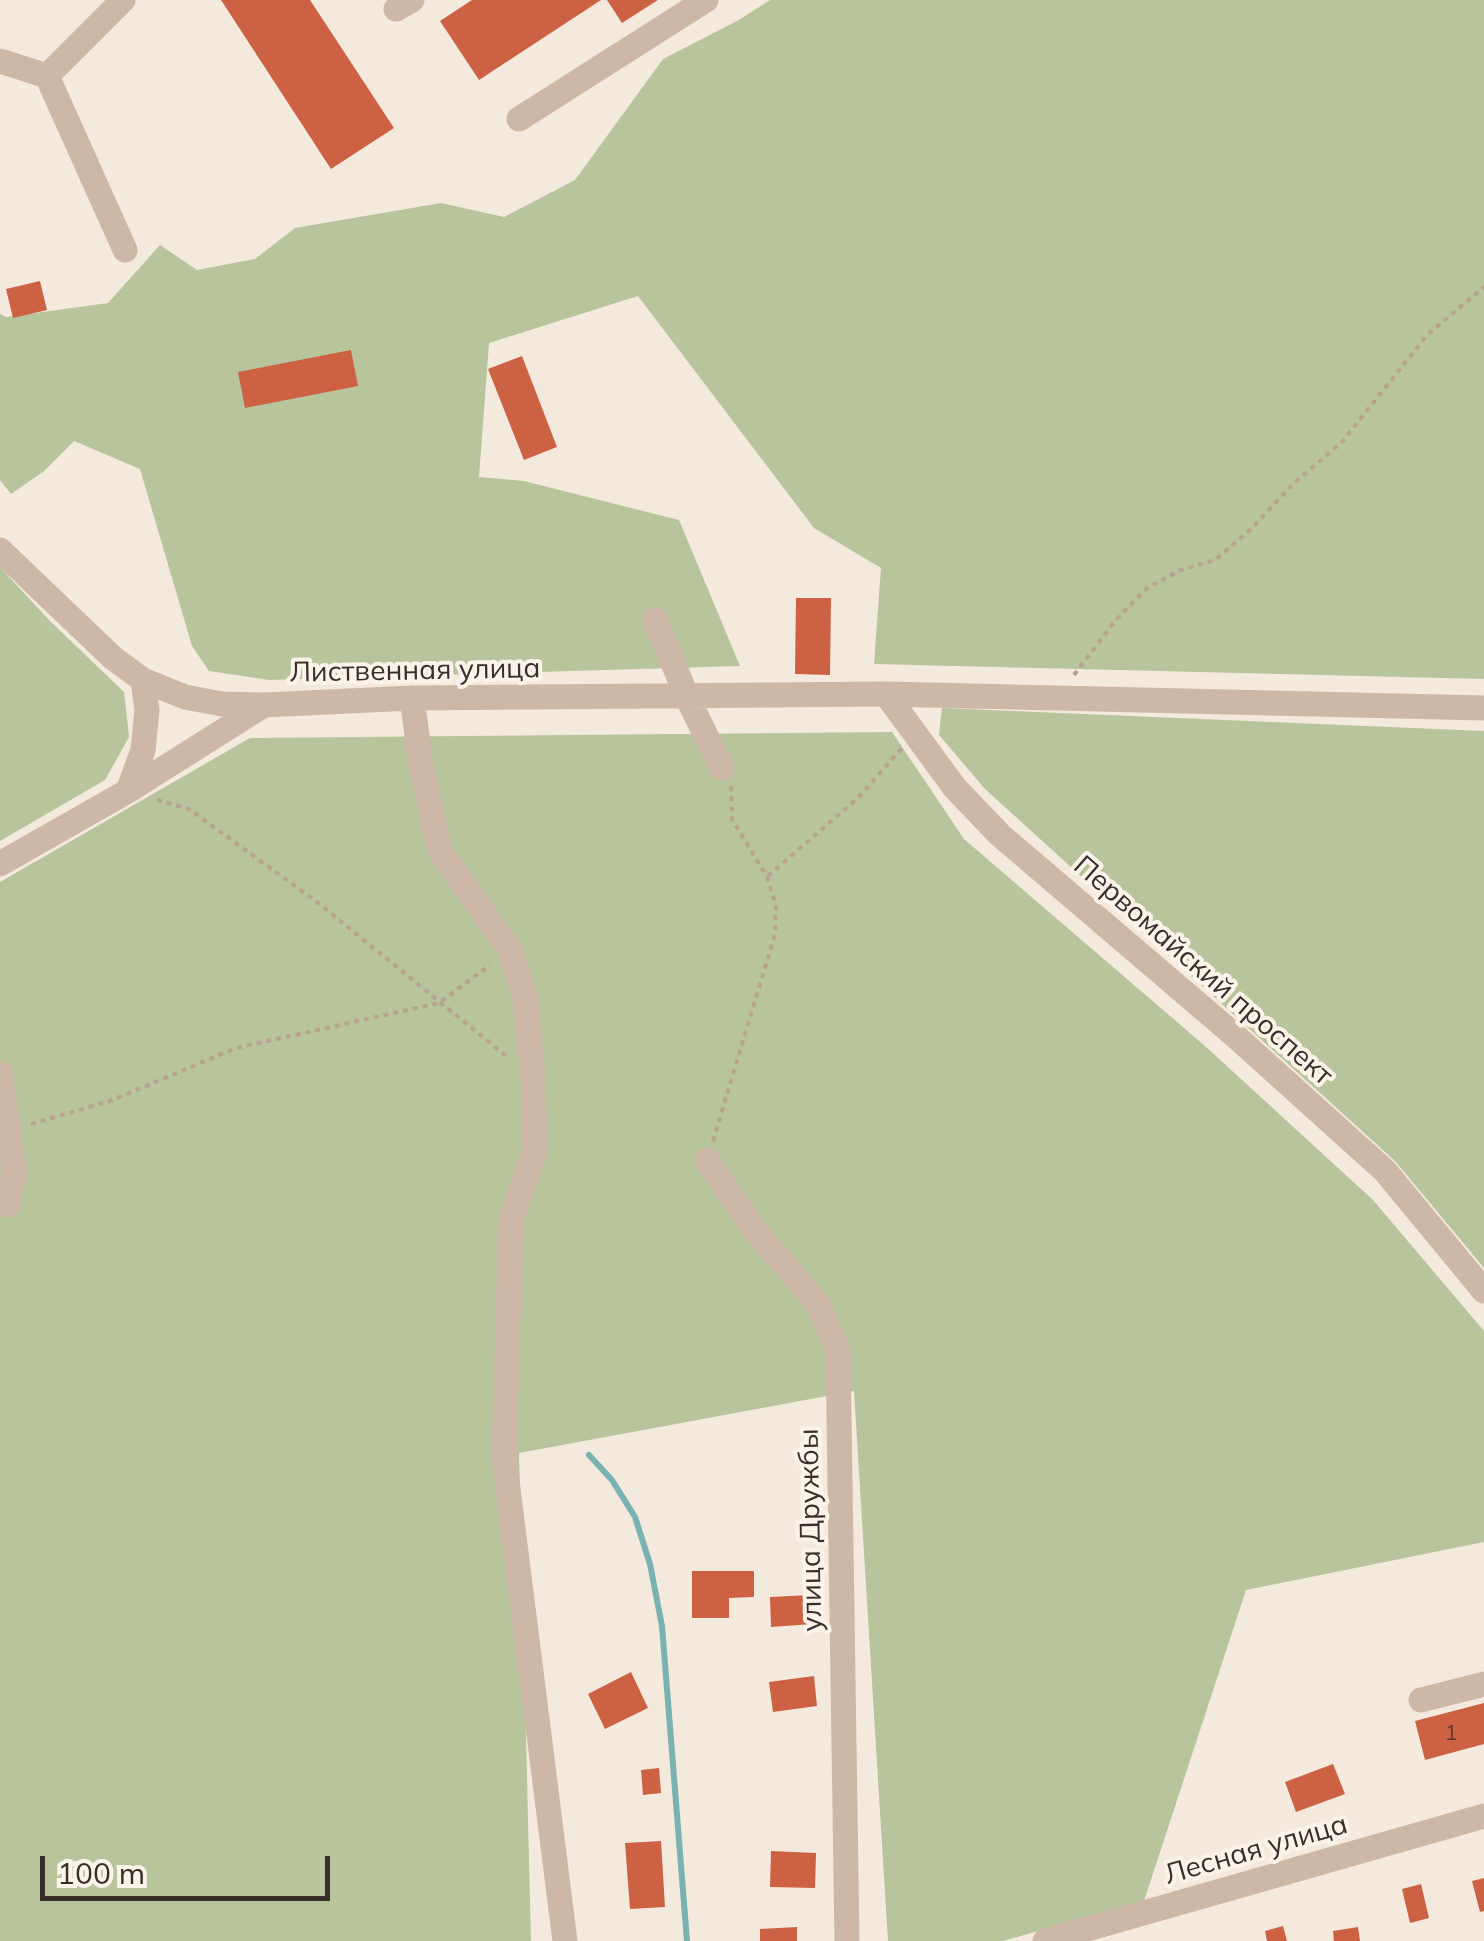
<!DOCTYPE html>
<meta charset="utf-8">
<style>
body{margin:0}
#map{position:relative;width:1484px;height:1941px;overflow:hidden;background:#f4e9dd;font-family:Mulish,sans-serif}
canvas{display:block}
.scale{position:absolute;left:40px;top:1856px;width:290px;height:45px;box-sizing:border-box;border:5px solid #392e29;border-top:0;padding-left:12px;font-size:30px;line-height:35px;white-space:nowrap;color:#392e29;-webkit-text-stroke:8px #fbf3ea;paint-order:stroke}
</style>
<div id="map">
<canvas width="1484" height="1941"></canvas>
<div class="scale">100 m</div>
</div>
<script>
const ctx = document.querySelector('canvas').getContext('2d');
ctx.lineJoin = 'round';
function fill(path, color) {
  ctx.fillStyle = color;
  ctx.fill(path, 'evenodd');
}
function poly(rows) {
  const path = new Path2D();
  for (const r of rows) {
    path.moveTo(r[0], r[1]);
    for (let i = 2; i < r.length; i += 2) path.lineTo(r[i], r[i + 1]);
  }
  return path;
}
function strokePath(path, color, width, dash) {
  ctx.strokeStyle = color;
  ctx.lineWidth = width;
  ctx.lineCap = dash ? 'butt' : 'round';
  ctx.setLineDash(dash || []);
  ctx.stroke(path);
}
function write(font, color, halo, rows, align = 'center') {
  ctx.font = font + ' Mulish,sans-serif';
  ctx.lineWidth = 8;
  ctx.setLineDash([]);
  ctx.textBaseline = 'middle';
  ctx.strokeStyle = halo;
  ctx.fillStyle = color;
  for (const [text, x, y, turn = 0] of rows) {
    ctx.save();
    ctx.translate(x, y);
    ctx.rotate((+turn || 0) * Math.PI / 180);
    ctx.textAlign = isNaN(turn) ? turn : align;
    if (halo) ctx.strokeText(text, 0, 0);
    ctx.fillText(text, 0, 0);
    ctx.restore();
  }
}
fill(poly([
 [770,0,1484,0,1484,679,874,664,881,568,814,528,638,296,489,343,479,477,524,481,679,520,740,666,269,680,209,671,192,646,140,469,74,441,43,472,11,494,0,480,0,314,6,317,108,303,160,245,197,270,255,259,295,228,441,203,504,217,575,180,663,59,737,21],
 [0,567,49,620,124,692,129,737,105,780,0,841],
 [942,708,1484,731,1484,1268,1395,1161,985,789,939,735],
 [892,732,964,839,1205,1046,1373,1200,1484,1331,1484,1542,1246,1590,1144,1901,1003,1941,888,1941,854,1391,519,1453,531,1941,0,1941,0,882,250,738]
]), '#b8c49c');
strokePath(poly([
 [589,1455,612,1480,635,1517,650,1564,662,1626,687,1941]
]), '#7ab2b3', 6);
fill(poly([
 [221,0,310,0,394,128,331,169],
 [472,0,601,0,479,80,440,21],
 [607,0,658,0,622,23],
 [40,281,47,310,13,318,6,289],
 [351,350,358,386,245,408,238,372],
 [522,356,557,447,524,460,488,369],
 [796,598,831,598,830,675,795,674],
 [692,1571,754,1571,754,1597,729,1598,729,1618,692,1618],
 [811,1595,813,1624,771,1627,770,1597],
 [631,1672,648,1708,605,1729,588,1694],
 [814,1676,817,1706,773,1712,769,1682],
 [1484,1703,1484,1744,1425,1760,1415,1721],
 [1333,1764,1345,1794,1296,1812,1285,1782],
 [659,1768,661,1793,643,1795,641,1770],
 [661,1841,665,1907,630,1909,625,1843],
 [771,1851,816,1853,815,1888,770,1887],
 [1484,1878,1484,1911,1480,1912,1472,1881],
 [1421,1884,1429,1918,1410,1923,1402,1889],
 [1283,1926,1287,1941,1267,1941,1265,1931],
 [797,1927,797,1941,760,1941,760,1929],
 [1358,1927,1360,1941,1334,1941,1333,1931]
]), '#cd6143');
strokePath(poly([
 [1074,675,1115,621,1147,588,1181,570,1215,560,1251,529,1293,484,1342,442,1428,334,1484,287],
 [157,800,189,809,317,902,510,1059],
 [768,876,858,798,902,748],
 [31,1124,110,1101,236,1048,439,1003,490,965],
 [713,1141,775,934,776,905,767,877,732,819,731,785]
]), '#b9a292', 4, [5, 5]);
strokePath(poly([
 [396,9,412,0],
 [0,61,47,76,123,0],
 [47,76,125,250],
 [519,119,706,0],
 [0,550,113,658,143,680,185,697,222,704,264,705,412,698,886,694,1484,708],
 [655,619,687,697,722,768],
 [886,694,955,788,1000,835,1233,1034,1385,1171,1484,1291],
 [412,698,421,765,440,851,510,950,525,996,533,1077,535,1151,511,1219,504,1457,565,1941],
 [128,791,143,750,147,710,143,680],
 [0,864,128,791,264,705],
 [0,1073,14,1170,8,1205],
 [707,1160,754,1229,818,1304,838,1350,847,1941],
 [1421,1700,1484,1684],
 [1045,1941,1484,1816]
]), '#cdb8a8', 25);
write('22px', '#5e3b30', null, [
 ["1",1451,1733]
]);
write('28px', '#392e29', '#fbf3ea', [
 ["Лиственная улица",415,671,-1],
 ["Первомайский проспект",1203,971,41],
 ["улица Дружбы",811,1530,-91],
 ["Лесная улица",1256,1850,-16]
]);
</script>
